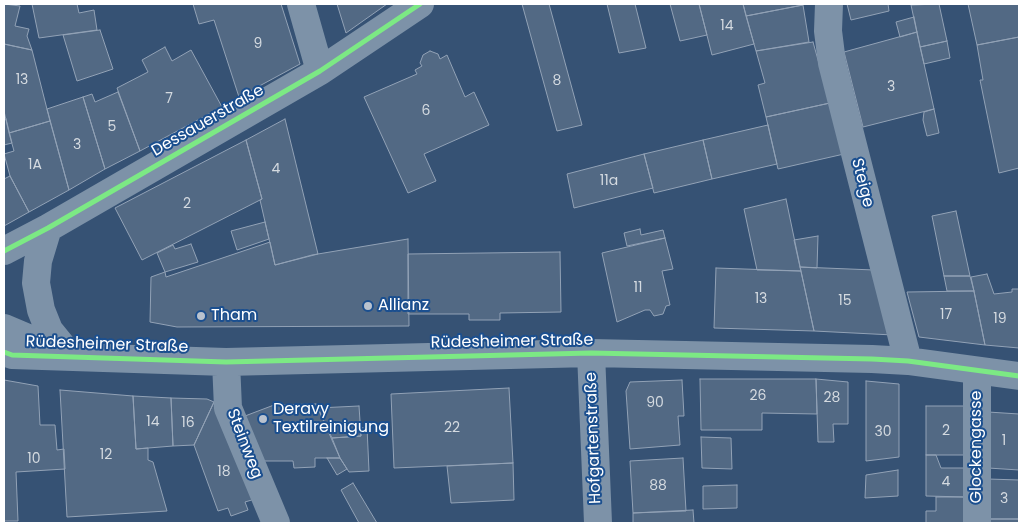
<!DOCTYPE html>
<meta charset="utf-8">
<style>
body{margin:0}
#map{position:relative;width:1023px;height:527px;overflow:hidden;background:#365274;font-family:Poppins,sans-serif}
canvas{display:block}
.frame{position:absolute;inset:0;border:5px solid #fff;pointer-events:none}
</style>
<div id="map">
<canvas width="1023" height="527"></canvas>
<div class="frame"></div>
</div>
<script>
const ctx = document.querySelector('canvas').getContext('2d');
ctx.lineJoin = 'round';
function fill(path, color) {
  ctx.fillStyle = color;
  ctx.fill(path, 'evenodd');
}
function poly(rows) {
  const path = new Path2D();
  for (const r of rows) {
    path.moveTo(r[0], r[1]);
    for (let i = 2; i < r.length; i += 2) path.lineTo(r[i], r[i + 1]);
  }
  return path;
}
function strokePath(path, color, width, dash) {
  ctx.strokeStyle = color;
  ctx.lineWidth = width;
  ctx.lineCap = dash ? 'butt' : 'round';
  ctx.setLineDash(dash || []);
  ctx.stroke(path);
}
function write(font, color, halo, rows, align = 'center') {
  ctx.font = font + ' Poppins,sans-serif';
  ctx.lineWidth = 4;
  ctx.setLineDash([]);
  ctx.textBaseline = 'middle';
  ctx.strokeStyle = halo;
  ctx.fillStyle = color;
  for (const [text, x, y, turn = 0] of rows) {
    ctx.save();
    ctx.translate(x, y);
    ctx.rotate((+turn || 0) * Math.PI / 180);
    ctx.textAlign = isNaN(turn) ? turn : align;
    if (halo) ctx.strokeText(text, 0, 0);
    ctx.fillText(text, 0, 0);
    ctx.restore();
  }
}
const building = poly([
 [4,4,20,6,15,26,29,29,27,36,32,50,4,44,4,4],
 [32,4,77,4,79,13,94,10,97,30,39,38,32,4],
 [193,4,281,4,300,64,239,97,214,20,199,24,193,4],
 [337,4,387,4,346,33,337,4],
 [522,4,549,4,582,125,557,131,522,4],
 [607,4,635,4,646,48,619,53,607,4],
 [670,4,699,4,707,35,680,41,670,4],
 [699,4,743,4,754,44,712,55,699,4],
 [743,4,803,4,803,5,746,16,743,4],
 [847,4,888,4,889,11,851,20,847,4],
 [939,4,947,41,920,47,911,5,939,4],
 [968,4,1019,4,1019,37,977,45,968,4],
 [803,5,809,42,756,51,746,16,803,5],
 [914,17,917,32,900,37,896,22,914,17],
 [100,30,113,69,77,81,63,35,100,30],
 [917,32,934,109,863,127,844,52,917,32],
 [1019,37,1019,168,999,173,980,80,983,80,977,45,1019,37],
 [947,41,950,58,924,64,920,47,947,41],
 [813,42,830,103,766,117,758,85,765,83,756,51,813,42],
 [4,44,32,50,50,121,9,133,4,111,4,44],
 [165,47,172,61,191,50,222,107,140,151,117,88,148,72,142,60,165,47],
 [430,51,438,54,440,59,447,55,465,97,474,92,489,125,424,154,436,181,408,193,364,97,417,74,415,70,422,66,420,63,423,55,430,51],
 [118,92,140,151,105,169,83,97,92,94,95,102,118,92],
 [83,97,105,169,69,190,47,109,83,97],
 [830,103,844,154,778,169,766,117,830,103],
 [934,109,939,133,927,136,923,120,924,112,934,109],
 [6,119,12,143,4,145,4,120,6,119],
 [285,119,318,254,275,265,260,200,262,199,246,140,285,119],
 [50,121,69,190,29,212,10,176,4,154,14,151,9,133,50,121],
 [768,125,777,164,712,179,703,140,768,125],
 [246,140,262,199,142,260,115,208,246,140],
 [703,140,712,179,654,193,644,154,703,140],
 [644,154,653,188,574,208,567,174,644,154],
 [10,176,29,212,4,226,4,179,10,176],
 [786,199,801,271,757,270,744,209,786,199],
 [956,211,970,276,944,276,932,216,956,211],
 [265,222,269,239,237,250,231,231,265,222],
 [640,229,641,235,663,230,665,238,627,246,624,233,640,229],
 [818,236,817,268,800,267,794,240,818,236],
 [665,238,673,269,662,271,670,305,666,306,663,314,654,316,650,310,645,310,617,322,602,253,665,238],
 [408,239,409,326,177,327,150,322,151,277,165,272,166,277,270,242,275,265,312,255,408,239],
 [191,244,198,262,165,272,157,253,173,245,175,249,191,244],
 [560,252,561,312,500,313,500,320,469,320,469,314,408,314,408,254,560,252],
 [800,267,874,270,893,335,814,331,800,267],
 [716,268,801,271,814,331,714,328,716,268],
 [987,274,994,294,1012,292,1012,289,1019,289,1019,286,1019,348,985,345,971,277,987,274],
 [944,276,970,276,974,291,947,291,944,276],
 [974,291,985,345,919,337,907,292,974,291],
 [700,379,816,379,817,414,762,413,762,430,701,430,700,379],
 [816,379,848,382,848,424,833,424,834,442,818,442,816,379],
 [4,380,38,386,40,425,55,425,57,450,64,449,65,469,16,472,18,521,4,521,4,380],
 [682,380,684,416,678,416,680,445,630,449,626,391,630,382,682,380],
 [866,381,899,384,899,457,866,461,866,381],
 [509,388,513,463,394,468,391,394,509,388],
 [60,390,133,396,136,449,148,448,148,460,153,462,167,511,67,517,60,390],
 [133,396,171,398,173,446,136,449,133,396],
 [171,398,207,399,214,402,194,445,173,446,171,398],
 [214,402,220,407,255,499,245,502,248,510,231,516,228,508,218,511,194,445,214,402],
 [316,404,340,458,315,458,315,467,294,468,293,461,262,461,245,416,274,405,316,404],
 [359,406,361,436,332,438,318,408,359,406],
 [926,406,966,406,966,455,926,455,926,406],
 [988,412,1019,414,1019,470,988,468,988,412],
 [367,427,369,471,349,472,340,458,332,438,361,436,360,428,367,427],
 [701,437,731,438,732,469,702,468,701,437],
 [926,455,936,455,941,468,966,468,966,497,926,496,926,455],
 [327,458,340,458,347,469,337,475,327,458],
 [683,458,686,511,633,513,630,461,683,458],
 [513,463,514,500,451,503,447,466,513,463],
 [898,470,898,496,865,498,866,475,898,470],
 [988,479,1019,480,1019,519,988,519,988,479],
 [353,483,377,523,359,523,341,490,353,483],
 [737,485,737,508,703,509,703,486,737,485],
 [936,497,966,497,966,523,926,523,926,511,936,511,936,497],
 [693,510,694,523,633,523,633,513,693,510],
 [988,519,1019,519,1019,523,988,523,988,519]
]);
fill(building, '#526984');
strokePath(building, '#92a2b6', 1);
strokePath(poly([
 [301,4,320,71],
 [829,4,828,31,832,63,908,361],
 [48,228,38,261,36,283,41,310,49,330,71,357],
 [4,251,48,228,320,71,420,4],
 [4,328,56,350],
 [4,352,12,355,226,362,591,353,872,359,908,361,1019,376],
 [591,353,598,523],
 [226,362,228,408,276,523],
 [977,523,977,371]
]), '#7d92a8', 28);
strokePath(poly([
 [4,251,48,228,320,71,420,4],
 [4,352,12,355,226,362,591,353,872,359,908,361,1019,376]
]), '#7ce984', 5);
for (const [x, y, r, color] of [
 [368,306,5,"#b9c2ce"],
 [201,316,5,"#b9c2ce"],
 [263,419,5,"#b9c2ce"]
]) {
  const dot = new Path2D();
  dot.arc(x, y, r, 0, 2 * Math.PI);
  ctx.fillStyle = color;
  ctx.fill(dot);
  strokePath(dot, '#1b4f8f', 2);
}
write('14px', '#d4dae0', null, [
 ["14",727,26],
 ["9",258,44],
 ["13",22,80],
 ["8",557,81],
 ["3",891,87],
 ["7",169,99],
 ["6",426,111],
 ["5",112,127],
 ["3",77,145],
 ["1A",35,165],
 ["4",276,169],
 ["11a",609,181],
 ["2",187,204],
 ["11",638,288],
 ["13",761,299],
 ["15",845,301],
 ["17",946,315],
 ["19",1000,319],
 ["26",758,396],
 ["28",832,398],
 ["90",655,403],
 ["14",153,422],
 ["16",188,423],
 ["22",452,428],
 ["2",946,431],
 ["30",883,432],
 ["1",1004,441],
 ["12",106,455],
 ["10",34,459],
 ["18",224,472],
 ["4",946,482],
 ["88",658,486],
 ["3",1004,499]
]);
write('16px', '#fff', '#1b4f8f', [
 ["Dessauerstraße",208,121,-30],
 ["Steige",862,183,76],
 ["Rüdesheimer Straße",512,342,-1],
 ["Rüdesheimer Straße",107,345,2],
 ["Hofgartenstraße",594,438,-92],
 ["Steinweg",244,444,69],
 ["Glockengasse",977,447,-90]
]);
write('16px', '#fff', '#1b4f8f', [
 ["Allianz",378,306],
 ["Tham",211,316],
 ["Deravy",273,410],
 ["Textilreinigung",273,428]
], 'left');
</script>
